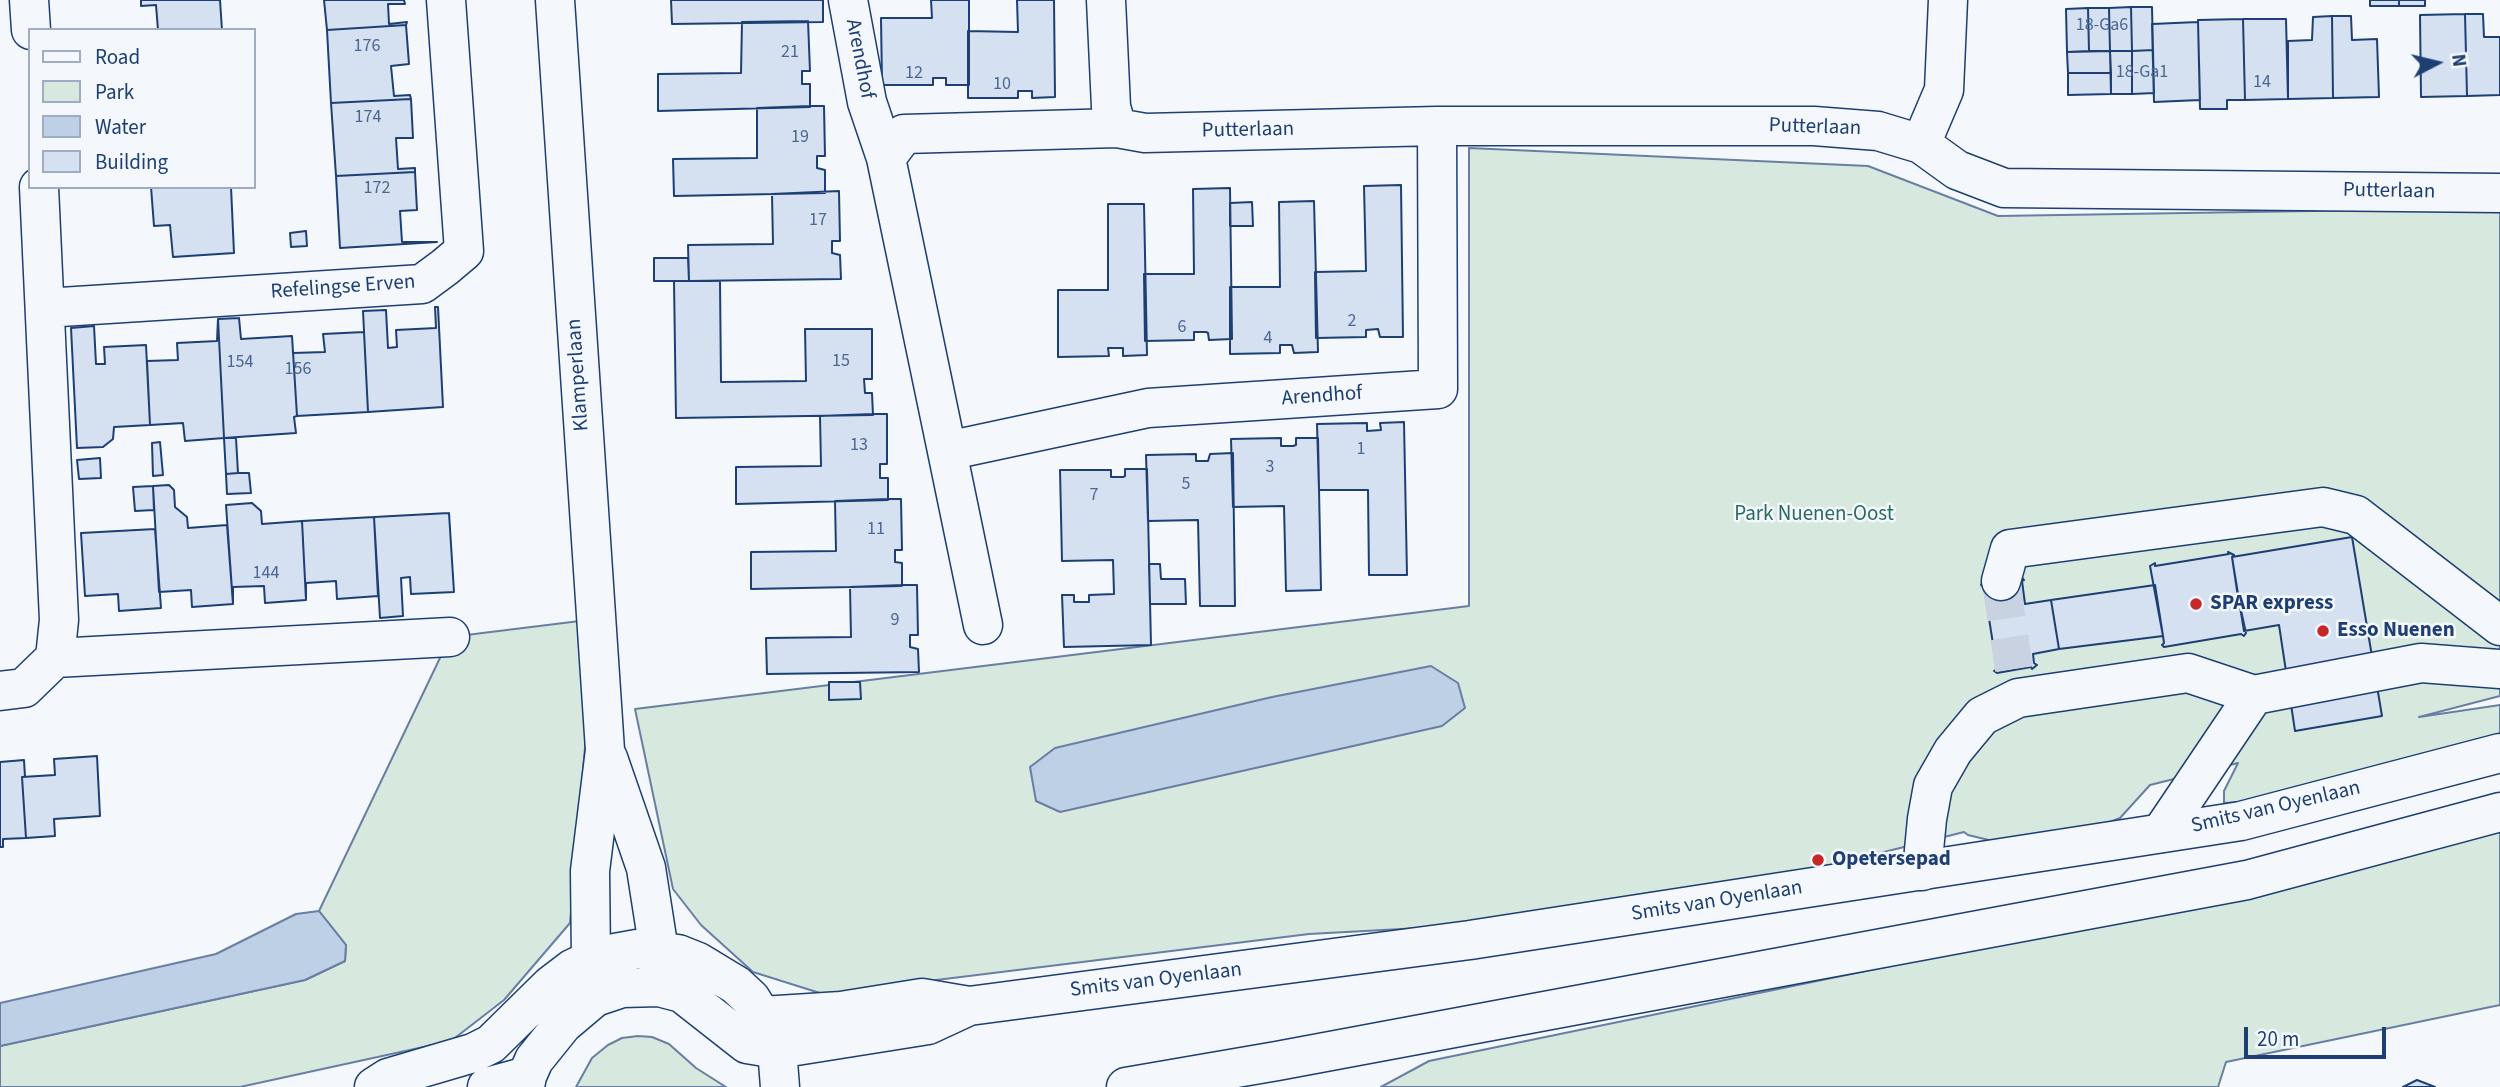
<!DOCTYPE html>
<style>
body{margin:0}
#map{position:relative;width:2500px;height:1087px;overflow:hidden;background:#f4f7fb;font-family:"Source Sans 3",sans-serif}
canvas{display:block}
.legend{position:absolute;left:28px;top:28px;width:228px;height:161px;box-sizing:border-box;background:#f4f7fb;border:2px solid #9eadc5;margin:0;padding:9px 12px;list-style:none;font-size:21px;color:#1d3f73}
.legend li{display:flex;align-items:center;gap:14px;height:35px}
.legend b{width:35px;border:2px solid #9eadc5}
.north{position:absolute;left:2402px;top:28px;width:70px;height:70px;-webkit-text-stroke:5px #f4f7fb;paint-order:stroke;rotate:83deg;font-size:19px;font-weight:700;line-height:28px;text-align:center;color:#1d3f73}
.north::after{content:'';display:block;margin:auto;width:24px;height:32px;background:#1d3f73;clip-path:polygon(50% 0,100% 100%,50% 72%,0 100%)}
.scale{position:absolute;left:2244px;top:1027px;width:142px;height:32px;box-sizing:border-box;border:4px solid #1d3f73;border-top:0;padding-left:9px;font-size:21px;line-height:24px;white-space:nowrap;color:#1d3f73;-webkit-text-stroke:5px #f4f7fb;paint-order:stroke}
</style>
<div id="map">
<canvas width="2500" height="1087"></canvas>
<ul class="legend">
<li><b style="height:9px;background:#f4f7fb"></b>Road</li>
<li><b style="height:19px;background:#d7e8df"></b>Park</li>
<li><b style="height:19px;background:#bed0e5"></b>Water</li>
<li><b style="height:19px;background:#d5e0f0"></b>Building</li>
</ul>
<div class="north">N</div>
<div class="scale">20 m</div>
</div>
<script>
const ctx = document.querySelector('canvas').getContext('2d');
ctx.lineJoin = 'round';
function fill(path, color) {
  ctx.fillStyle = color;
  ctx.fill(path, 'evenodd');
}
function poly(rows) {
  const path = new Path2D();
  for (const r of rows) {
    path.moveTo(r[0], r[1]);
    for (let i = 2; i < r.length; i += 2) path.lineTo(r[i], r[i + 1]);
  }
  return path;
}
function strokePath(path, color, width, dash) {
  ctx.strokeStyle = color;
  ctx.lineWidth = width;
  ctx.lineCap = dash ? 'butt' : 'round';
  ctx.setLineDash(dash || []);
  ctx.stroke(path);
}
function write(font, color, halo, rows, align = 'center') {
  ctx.font = font + ' "Source Sans 3",sans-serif';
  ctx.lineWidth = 5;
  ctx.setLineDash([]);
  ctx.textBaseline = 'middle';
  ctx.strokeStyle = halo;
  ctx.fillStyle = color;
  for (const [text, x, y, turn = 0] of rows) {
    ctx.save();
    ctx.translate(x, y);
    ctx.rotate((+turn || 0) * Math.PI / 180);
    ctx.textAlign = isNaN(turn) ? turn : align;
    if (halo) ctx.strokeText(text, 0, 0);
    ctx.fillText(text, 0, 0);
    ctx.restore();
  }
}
const green = poly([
 [1469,148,1868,166,1998,216,2500,208,2500,696,2419,717,2500,705,2500,736,2242,802,2224,803,2224,791,2238,763,2150,785,2120,818,2095,828,2001,843,1968,835,1964,832,1796,874,1648,893,1457,926,1309,934,823,994,753,972,701,925,673,889,635,709,1469,606,1469,148],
 [596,619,570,923,504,1000,451,1041,240,1087,0,1087,0,1046,305,980,345,961,346,945,319,911,450,637,596,619],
 [2500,827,2500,1005,2226,1062,2218,1087,1381,1087,1429,1061,2050,933,2500,827],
 [638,1036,652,1037,669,1044,696,1068,726,1087,576,1087,592,1058,608,1045,622,1038,638,1036]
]);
fill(green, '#d7e8df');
strokePath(green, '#687fa3', 2);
const water = poly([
 [1431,666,1458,683,1465,708,1442,726,1060,812,1036,801,1030,767,1055,748,1272,697,1431,666],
 [319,911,346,945,345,961,305,980,0,1046,0,1003,216,954,296,914,319,911]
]);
fill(water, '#bed0e5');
strokePath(water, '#687fa3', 2);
const building = poly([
 [141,0,220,0,222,30,158,30,156,5,141,6,141,0],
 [324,0,404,0,405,4,388,4,389,24,407,22,406,25,327,30,324,0],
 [671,0,823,0,823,22,672,24,671,0],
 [931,0,969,0,969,85,946,85,946,78,933,78,933,85,882,85,881,18,932,18,931,0],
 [1017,0,1054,0,1055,97,1032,98,1032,91,1018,91,1018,98,968,98,968,31,1018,32,1017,0],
 [2370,0,2399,0,2399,6,2370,6,2370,0],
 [2399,0,2425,0,2425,6,2399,6,2399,0],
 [2131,7,2132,51,2110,51,2109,8,2131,7],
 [2131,7,2152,7,2153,50,2132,51,2131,7],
 [2088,8,2089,51,2067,52,2066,9,2088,8],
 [2088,8,2109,8,2110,51,2089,51,2088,8],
 [2465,14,2467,96,2421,97,2420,15,2465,14],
 [2465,14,2483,14,2484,37,2500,37,2500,95,2467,96,2465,14],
 [2332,16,2351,16,2352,40,2377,39,2379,97,2333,98,2332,16],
 [2332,16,2333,98,2288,99,2288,41,2312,40,2313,17,2332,16],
 [2243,19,2245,100,2227,100,2227,109,2200,109,2198,20,2243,19],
 [2243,19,2286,19,2288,99,2245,100,2243,19],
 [808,21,810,71,802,71,802,84,810,84,810,107,658,111,658,74,741,73,742,22,808,21],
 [2198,22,2200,100,2154,102,2152,24,2198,22],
 [406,25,409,64,391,66,394,96,410,95,411,99,331,103,327,30,406,25],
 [2153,50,2154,93,2132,94,2132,51,2153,50],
 [2110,51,2132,51,2132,94,2111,94,2110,51],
 [2110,51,2111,73,2068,73,2067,52,2110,51],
 [2068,73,2111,73,2111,94,2068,95,2068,73],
 [411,99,413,138,396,138,398,169,415,168,415,172,336,176,331,103,411,99],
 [810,106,824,106,825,156,817,156,817,168,825,170,825,193,674,196,673,159,757,158,757,108,810,106],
 [415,172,417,210,400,211,402,242,437,242,340,248,336,176,415,172],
 [1401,185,1403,337,1380,337,1378,329,1366,330,1366,337,1316,338,1315,272,1366,271,1364,186,1401,185],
 [151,187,231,187,234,253,173,257,170,225,154,226,151,187],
 [1230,188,1232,339,1209,340,1208,333,1206,332,1194,332,1194,340,1145,341,1144,274,1194,274,1193,189,1230,188],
 [839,191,840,241,832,241,832,253,840,255,841,279,689,281,688,245,773,244,772,194,839,191],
 [1314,201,1318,352,1294,353,1292,345,1280,345,1280,353,1230,354,1230,287,1280,287,1279,202,1314,201],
 [1252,202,1253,226,1230,226,1230,203,1252,202],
 [1108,204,1144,204,1147,355,1123,356,1123,348,1108,348,1109,356,1058,357,1058,290,1108,290,1108,204],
 [306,231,307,246,291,247,290,233,306,231],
 [654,258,688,258,689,281,654,281,654,258],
 [674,281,720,281,721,382,806,381,805,329,872,329,872,379,864,379,865,393,872,393,873,415,676,418,674,281],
 [435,307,438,307,443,407,368,412,363,311,386,310,388,348,397,347,396,330,436,328,435,307],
 [239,318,241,339,292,336,297,416,294,417,296,433,224,438,218,319,239,318],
 [218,319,224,438,185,441,183,423,150,425,147,361,178,360,177,343,217,341,218,319],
 [94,326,96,364,105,364,104,347,146,345,150,425,114,427,113,439,103,447,77,448,71,328,94,326],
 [364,332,368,412,297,416,292,336,293,353,325,352,323,334,364,332],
 [873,414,887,414,887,464,880,464,880,478,888,478,888,500,736,504,736,467,821,466,820,416,873,414],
 [1404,422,1407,575,1369,575,1368,490,1319,490,1317,424,1367,423,1367,431,1381,430,1380,423,1404,422],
 [224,438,236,438,238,473,226,474,224,438],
 [1281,438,1281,446,1293,446,1296,445,1296,438,1318,438,1321,590,1286,591,1284,506,1233,507,1231,439,1281,438],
 [160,442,163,475,153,476,152,443,160,442],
 [1233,453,1235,606,1200,606,1198,520,1148,521,1146,455,1196,454,1196,461,1208,461,1210,454,1233,453],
 [100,458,101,478,79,479,77,460,100,458],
 [1125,469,1147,469,1151,645,1064,647,1062,595,1074,595,1074,602,1089,602,1089,595,1114,594,1113,560,1062,561,1060,470,1111,470,1111,477,1123,477,1125,476,1125,469],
 [238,473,249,473,251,493,227,494,226,474,238,473],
 [169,485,174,490,175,507,187,517,188,528,227,525,233,604,192,607,191,590,159,592,153,486,169,485],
 [153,486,154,510,135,511,133,487,153,486],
 [888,499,901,499,902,550,895,550,895,562,902,563,902,586,751,589,751,552,836,551,835,501,888,499],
 [252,503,261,511,262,524,302,521,306,600,265,603,264,586,233,587,233,604,226,505,252,503],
 [449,513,454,592,411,594,410,577,401,578,403,616,380,618,374,517,449,513],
 [374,517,378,596,337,599,336,581,306,583,306,600,302,521,374,517],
 [155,529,161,608,119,611,118,594,85,596,81,533,155,529],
 [2352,537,2382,716,2295,731,2279,625,2244,631,2232,557,2352,537],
 [2228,552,2234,555,2232,557,2238,597,2246,633,2244,636,2241,634,2164,647,2162,645,2164,643,2163,636,2150,566,2155,563,2155,566,2229,554,2228,552],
 [1149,564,1160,564,1161,579,1185,579,1186,604,1150,604,1149,564],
 [2021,576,2024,580,2022,581,2025,604,2051,600,2059,649,2033,654,2034,663,2037,665,2032,669,2031,667,1997,673,1994,671,1997,669,1984,587,1981,585,1983,583,2021,576],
 [903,585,917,585,918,635,910,635,910,647,918,649,919,672,767,674,766,638,851,637,850,587,903,585],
 [2155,585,2163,636,2059,649,2051,600,2155,585],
 [829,682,860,682,861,699,829,700,829,682],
 [97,756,100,816,54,819,55,836,26,838,22,777,55,775,54,759,97,756],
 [24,760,25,777,22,777,26,838,3,839,3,847,0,847,0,762,24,760],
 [2417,1080,2435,1087,2403,1087,2417,1080]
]);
fill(building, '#d5e0f0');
strokePath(building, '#1d3f73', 2);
strokePath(poly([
 [2001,581,2014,669]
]), '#c9d2e0', 38, [38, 19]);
const minor = poly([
 [29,0,31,30],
 [555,0,605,750,590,871,591,960],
 [848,0,867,102,886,158],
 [1106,0,1111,107,1117,128],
 [1437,126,1438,389,1148,408,947,451,886,158,904,134,1117,128,1145,133,1437,126,1814,126,1878,131,1921,144,1957,170,2004,188,2500,193],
 [1921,144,1944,90,1948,0],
 [45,308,422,284,445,267,464,251,446,0],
 [947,451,983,625],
 [2001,581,2010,549,2323,507,2356,515,2500,626],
 [55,658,450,637],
 [0,691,24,688,55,658,59,620,39,187],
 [608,758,646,868,659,951],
 [2161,833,2254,695,2421,663,2500,669],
 [1922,871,1927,819,1933,786,1953,751,1982,716,2018,698,2188,673,2254,695]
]);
const major = poly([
 [762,1016,841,1011,922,998,969,1006,1470,940,2241,821,2500,753],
 [374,1087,388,1078,473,1053,491,1044,551,985,572,969,591,960,615,953,637,949,678,954,698,962,736,985,751,999,769,1028,777,1049,780,1087],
 [487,1087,527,1076],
 [525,1087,527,1076,534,1060,563,1024,595,997,622,988,659,987,682,993,747,1044,777,1049,928,1025,969,1006],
 [1126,1087,1277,1061,2247,880,2500,812]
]);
strokePath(minor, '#1d3f73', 41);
strokePath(major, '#1d3f73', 41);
strokePath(minor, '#f4f7fb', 38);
strokePath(major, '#f4f7fb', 38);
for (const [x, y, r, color] of [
 [2196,604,7,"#c62828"],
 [2323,631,7,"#c62828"],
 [1818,860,7,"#c62828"]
]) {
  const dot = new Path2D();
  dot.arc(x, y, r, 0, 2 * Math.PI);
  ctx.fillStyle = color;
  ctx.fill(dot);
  strokePath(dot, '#f4f7fb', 2.5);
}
write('18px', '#4b6792', null, [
 ["18-Ga6",2102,26],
 ["176",367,47],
 ["21",790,53],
 ["18-Ga1",2142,73],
 ["12",914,74],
 ["14",2262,83],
 ["10",1002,85],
 ["174",368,118],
 ["19",800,138],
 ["172",377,189],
 ["17",818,221],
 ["2",1352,322],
 ["6",1182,328],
 ["4",1268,339],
 ["15",841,362],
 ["154",240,363],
 ["156",298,370],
 ["13",859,446],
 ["1",1361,450],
 ["3",1270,468],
 ["5",1186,485],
 ["7",1094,496],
 ["11",876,530],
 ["144",266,574],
 ["9",895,621]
]);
write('21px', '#1d3f73', '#f4f7fb', [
 ["Arendhof",859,59,79],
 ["Putterlaan",1815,128,2],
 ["Putterlaan",1248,131,-1],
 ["Putterlaan",2389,192,1],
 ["Refelingse Erven",343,288,-4],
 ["Klamperlaan",579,375,-94],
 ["Arendhof",1322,397,-4],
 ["Smits van Oyenlaan",2276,808,-13],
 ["Smits van Oyenlaan",1717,902,-9],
 ["Smits van Oyenlaan",1156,981,-7]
]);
write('21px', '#2c6c60', '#f4f7fb', [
 ["Park Nuenen-Oost",1814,515]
]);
write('bold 21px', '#1d3f73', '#f4f7fb', [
 ["SPAR express",2210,604],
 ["Esso Nuenen",2337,631],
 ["Opetersepad",1832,860]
], 'left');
</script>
